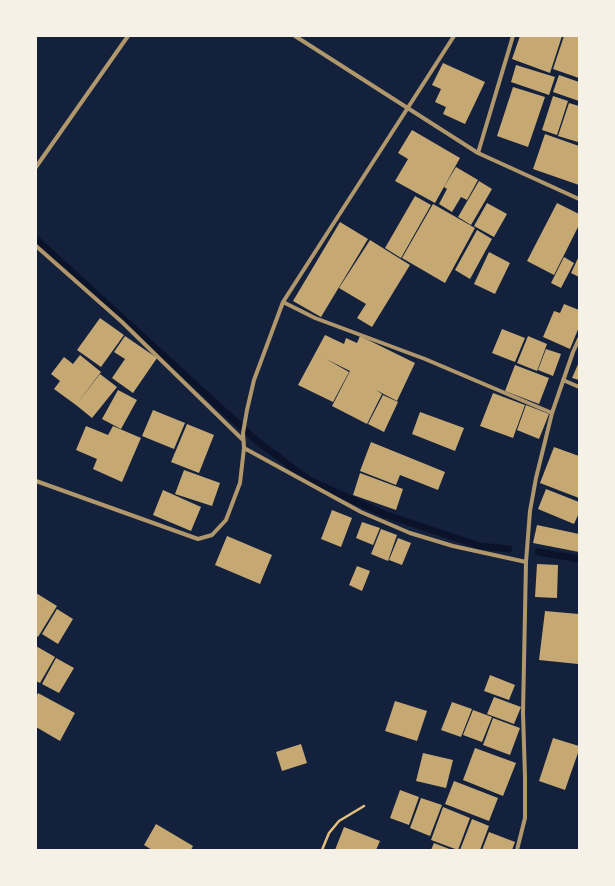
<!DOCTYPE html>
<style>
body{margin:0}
#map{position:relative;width:615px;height:886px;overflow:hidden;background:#14213d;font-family:Poppins,sans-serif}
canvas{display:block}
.frame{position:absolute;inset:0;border:37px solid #f6f1e7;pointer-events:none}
</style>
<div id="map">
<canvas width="615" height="886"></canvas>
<div class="frame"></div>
</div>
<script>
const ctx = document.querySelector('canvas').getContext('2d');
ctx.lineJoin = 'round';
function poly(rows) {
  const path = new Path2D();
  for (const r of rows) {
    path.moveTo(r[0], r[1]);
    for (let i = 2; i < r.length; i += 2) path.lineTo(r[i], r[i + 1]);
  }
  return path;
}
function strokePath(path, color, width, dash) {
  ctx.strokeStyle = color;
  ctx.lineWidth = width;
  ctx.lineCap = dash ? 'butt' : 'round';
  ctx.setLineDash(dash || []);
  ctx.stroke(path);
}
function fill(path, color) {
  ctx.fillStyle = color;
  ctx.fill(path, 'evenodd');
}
strokePath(poly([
 [36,239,257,441,309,480,384,514,480,546,509,549],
 [538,552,579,559]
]), '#0b132b', 7);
fill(poly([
 [520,36,562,36,550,73,512,59],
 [564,36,579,37,579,78,553,69],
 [443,63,485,82,465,124,443,114,446,107,435,102,441,89,432,85],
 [516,65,555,77,549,95,511,82],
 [559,75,579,82,579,101,553,92],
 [513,87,545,97,528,147,497,136],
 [553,96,568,101,557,135,542,130],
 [569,103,579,106,578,142,558,136],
 [412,130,460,158,435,203,395,181,408,159,398,153],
 [545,134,579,146,579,185,533,169],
 [456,167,478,180,467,200,461,197,452,212,439,204,447,189,444,187],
 [479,181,492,189,471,225,458,217],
 [415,196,431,205,401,258,385,248],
 [487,203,507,214,494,237,474,226],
 [557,203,579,214,579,225,554,275,527,261],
 [433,204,475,228,445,283,402,258],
 [340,222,368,239,321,317,293,301],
 [477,230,492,239,470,279,455,270],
 [370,240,410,265,372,327,357,318,366,304,339,288],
 [489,252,510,263,495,294,474,284],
 [579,256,579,277,571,273],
 [564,257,574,263,561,288,551,283],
 [564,304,579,310,579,327,570,349,543,337,554,311,560,313],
 [100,318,124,335,101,367,77,350],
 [502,329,525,338,515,362,492,353],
 [325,335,344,344,346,338,357,343,360,336,415,363,397,401,376,390,382,394,367,424,332,406,350,371,326,359,349,372,333,402,298,385],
 [125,336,157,358,133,393,112,378,125,359,114,352],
 [528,336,547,344,537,371,517,363],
 [546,349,561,354,553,376,538,370],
 [80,355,101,372,76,405,54,389,60,381,51,374,64,357,73,364],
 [579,362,579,380,572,378],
 [515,365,549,378,539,404,505,391],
 [100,374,117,387,92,418,76,405],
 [118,390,137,400,121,429,102,419],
 [493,393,525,405,513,438,480,426],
 [383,395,398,402,384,432,368,424],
 [526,405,549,414,539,439,517,430],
 [153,410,185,423,174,449,142,436],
 [420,412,464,428,455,451,412,434],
 [187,424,214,435,199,473,171,462],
 [86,426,108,435,113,426,141,438,122,482,93,469,97,459,76,450],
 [371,442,445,472,438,490,400,475,396,485,360,471],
 [554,447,579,456,579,498,540,483],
 [184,470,220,483,212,506,175,494],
 [360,473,403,489,396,510,353,495],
 [546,489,579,502,579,513,574,524,538,509],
 [163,490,201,507,191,531,153,515],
 [332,510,352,518,341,547,321,539],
 [362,522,380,528,373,545,356,538],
 [537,525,579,534,579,552,533,543],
 [381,529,397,535,388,561,371,554],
 [227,536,272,555,260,584,215,565],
 [398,538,411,543,402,565,389,560],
 [537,564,558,565,557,598,535,597],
 [357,566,370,571,362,591,349,585],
 [36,593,57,606,38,637,36,635],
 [57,609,73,619,58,644,42,634],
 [545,611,579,614,578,664,539,660],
 [36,646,55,657,40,683,36,681],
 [56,658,74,668,59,693,42,684],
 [490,675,515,685,509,700,484,691],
 [38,693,75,713,60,741,36,727,36,697],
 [494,697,521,707,514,724,487,714],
 [395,701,427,711,417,741,385,731],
 [452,702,472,709,461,737,441,730],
 [473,710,492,717,482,742,463,735],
 [493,718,520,728,510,755,483,745],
 [553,738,579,746,579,750,565,790,539,781],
 [301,744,307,763,282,771,276,752],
 [475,748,516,763,503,796,463,780],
 [423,753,453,760,446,788,416,781],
 [454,781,498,798,489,821,445,804],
 [400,790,419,797,409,825,390,818],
 [421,798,442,805,430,836,410,828],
 [443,807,470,818,458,850,431,840],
 [472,819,489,826,480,850,460,850],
 [156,824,193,846,191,850,152,850,144,845],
 [344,827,380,841,376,850,335,850],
 [489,832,515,842,512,850,482,850],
 [434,843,452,850,431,850]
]), '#c6a872');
strokePath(poly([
 [322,850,329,833,339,821,364,806]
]), '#e5c07b', 2.5);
strokePath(poly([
 [295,36,478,153,579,199],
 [478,153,513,36],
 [36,167,128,36],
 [36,246,122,322,242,439],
 [283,302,315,318,425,359,552,413],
 [563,380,579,387],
 [244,448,361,512,410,533,453,546,526,562],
 [36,481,198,539,212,535,226,520,240,483,244,448,243,433,247,410,254,380,283,302,454,36],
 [517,850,525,818,525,777,523,713,526,562,530,511,536,478,552,413,573,352,579,339]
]), '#b1986c', 4);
</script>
